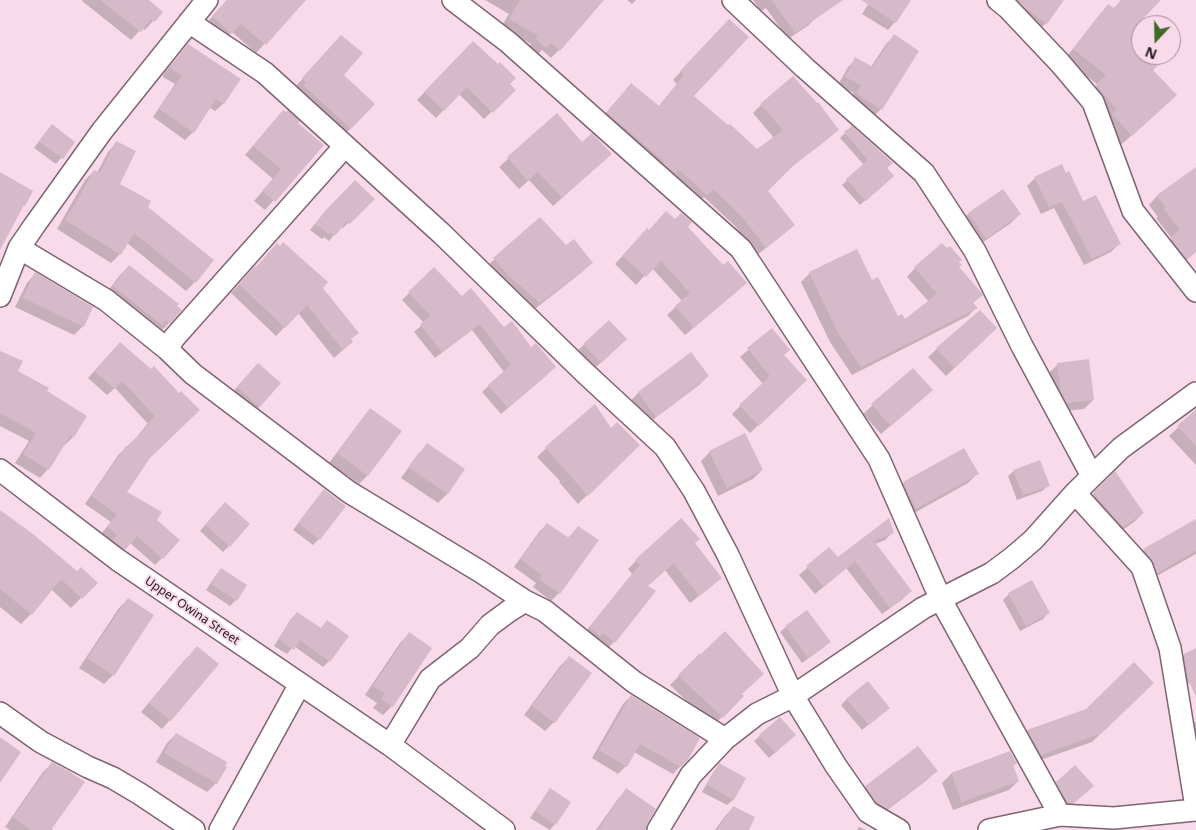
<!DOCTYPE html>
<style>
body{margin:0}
#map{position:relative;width:1196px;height:830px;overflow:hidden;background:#f8daea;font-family:"Noto Sans",sans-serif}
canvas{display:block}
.north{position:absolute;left:1131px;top:15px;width:50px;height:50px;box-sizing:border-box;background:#f8daea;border:1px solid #a38d98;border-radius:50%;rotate:201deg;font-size:14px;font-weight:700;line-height:20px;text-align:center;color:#23191e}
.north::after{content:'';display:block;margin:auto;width:18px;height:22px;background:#3f6926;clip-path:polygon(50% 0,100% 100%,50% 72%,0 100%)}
</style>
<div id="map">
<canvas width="1196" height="830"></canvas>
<div class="north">N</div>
</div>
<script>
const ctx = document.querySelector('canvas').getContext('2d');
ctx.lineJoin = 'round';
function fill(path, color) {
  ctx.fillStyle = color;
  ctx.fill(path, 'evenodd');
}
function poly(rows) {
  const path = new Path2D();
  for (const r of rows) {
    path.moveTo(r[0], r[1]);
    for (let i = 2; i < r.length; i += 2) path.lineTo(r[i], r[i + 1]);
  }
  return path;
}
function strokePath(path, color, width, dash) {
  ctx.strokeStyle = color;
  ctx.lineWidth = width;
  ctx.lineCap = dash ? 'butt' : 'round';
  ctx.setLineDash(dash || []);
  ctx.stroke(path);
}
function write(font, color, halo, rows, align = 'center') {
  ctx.font = font + ' "Noto Sans",sans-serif';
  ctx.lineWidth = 4;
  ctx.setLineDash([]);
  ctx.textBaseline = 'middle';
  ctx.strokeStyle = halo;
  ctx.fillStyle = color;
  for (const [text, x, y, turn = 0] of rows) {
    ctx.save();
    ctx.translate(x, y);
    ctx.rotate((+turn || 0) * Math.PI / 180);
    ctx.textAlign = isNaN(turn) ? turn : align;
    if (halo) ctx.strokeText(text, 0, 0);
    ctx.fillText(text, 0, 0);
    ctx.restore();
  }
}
fill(poly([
 [83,0,147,0,161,12,145,30,142,28,131,40,82,1],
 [227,0,305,0,256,53,232,32,223,42,204,26],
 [485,0,595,0,559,50,551,58,542,50,537,55,528,48,531,44,501,27,509,14],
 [627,0,636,0,632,4],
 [753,0,805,0,816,17,809,25,788,39,766,8,761,11],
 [871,0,909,0,895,22,888,30,862,14],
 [1005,0,1063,0,1046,23,1039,30],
 [1122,0,1159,0,1132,30,1141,40,1141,55,1154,55,1152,70,1166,104,1122,144,1104,124,1088,95,1098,85,1065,59,1100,14,1109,6,1113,9],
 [721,29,693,96,757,151,774,138,753,113,761,105,837,129,829,138,786,171,767,191,794,225,785,233,757,255,735,226,704,197,698,203,599,121,623,93,658,107,677,84,673,80],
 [894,36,881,109,873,117,848,102,854,93,838,85,848,67,856,59,871,67,886,44],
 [473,42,514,90,484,119,459,94,436,118,417,100],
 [334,44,342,75,351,128,343,136,295,87],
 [188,45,239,79,223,104,215,111,209,107,193,132,185,140,153,117,175,84,163,77,164,73],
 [556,115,601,163,553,206,529,180,519,189,499,167],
 [274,121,297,123,322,146,265,210,254,201,273,179,245,155],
 [46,132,74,143,56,164,34,148],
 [845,133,886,168,888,181,860,205,842,185,864,165,840,138],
 [116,143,118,184,212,260,195,282,186,291,127,243,120,254,111,263,57,229,85,180,94,171,97,173,108,152],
 [1061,166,1083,203,1119,244,1111,252,1084,265,1054,208,1041,214,1027,186,1035,178],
 [1196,168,1196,252,1178,267,1163,248,1172,239,1156,218,1158,217,1149,205,1157,196],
 [355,182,373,199,343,228,341,226,329,241,324,237,322,239,310,230,319,219],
 [1003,190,1020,214,1011,223,976,247,959,223,968,214],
 [540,218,566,247,591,263,582,272,531,312,485,268],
 [675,220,686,227,737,291,685,335,667,315,682,301,652,268,636,285,615,264,639,238,649,231],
 [958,263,958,268,972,304,976,308,968,316,852,375,830,342,801,282,810,273,872,282,897,318,905,321,929,302,907,277,915,268],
 [129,266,169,323,160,332,105,295,120,275],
 [256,268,321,288,352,342,334,358,298,313,276,336,231,293,247,276],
 [434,269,461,298,548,374,501,414,482,392,504,372,472,330,435,358,414,332,424,323,402,300],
 [35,274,83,326,74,335,15,307,27,283],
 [772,330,783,356,798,388,750,433,732,414,763,384,740,357],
 [987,337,946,376,928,357,937,349],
 [584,345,620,345,595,368,578,350],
 [113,351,179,395,149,458,125,492,156,521,162,558,155,565,130,543,117,556,101,534,111,522,85,504,119,454,139,437,138,435,148,424,115,388,107,395,88,378],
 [0,352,16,372,45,392,73,437,65,445,63,445,48,469,40,478,15,463,29,441,0,426],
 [690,354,708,376,699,385,647,424,629,402,638,393],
 [1058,364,1093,400,1084,409,1058,412,1053,402,1049,373],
 [913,369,922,399,881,434,863,414],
 [252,370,260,406,254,412,232,393],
 [370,410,368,475,359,484,329,463,362,419],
 [1196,411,1196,465,1169,436],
 [611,430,638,445,578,504,559,482,560,481,537,457,546,448],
 [745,435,762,470,753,479,718,496,701,461,710,452],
 [427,445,463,469,447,494,438,503,401,478,418,454],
 [1014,471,1048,486,1042,491,1017,500,1008,476],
 [1115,473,1143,513,1134,522,1114,536,1085,503],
 [977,474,968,483,907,517,895,492,904,483],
 [318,497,344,506,319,539,313,545,293,530],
 [219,509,229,546,223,552,200,531],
 [0,512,77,573,96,583,71,608,51,589,31,614,21,624,0,607],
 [888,520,893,532,885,540,875,544,910,591,903,599,882,614,846,568,815,594,799,575,829,549,837,558],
 [1196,521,1196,554,1148,581,1135,559,1144,550],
 [547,524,567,539,578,527,559,593,551,601,533,587,536,583,514,567,539,532],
 [694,543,720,578,712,586,690,603,665,570,647,586,614,642,606,650,582,636,632,574,628,569,636,561],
 [221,569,236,600,230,606,206,590,216,575],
 [1009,594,1048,613,1043,619,1020,631,1003,600],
 [128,599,113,675,104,684,79,668,119,608],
 [297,613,320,629,327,621,348,636,329,661,323,667,294,646,287,654,274,646,291,619],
 [786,627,829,642,823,648,802,663,780,632],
 [409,634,392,706,383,715,373,708,377,703,365,695,400,643],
 [1196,650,1196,680,1181,687,1177,663,1184,655],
 [700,655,742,696,713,726,670,685],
 [188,656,170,720,162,729,141,712],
 [569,657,554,722,545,731,524,715,560,666],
 [1152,683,1092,742,1032,763,1019,740,1028,731,1086,710],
 [631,696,687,759,673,774,634,752,626,766,618,774,592,758,623,704],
 [847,699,883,713,862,730,841,705],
 [1196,721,1196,755,1189,728],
 [176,734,216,783,207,792,156,762,167,743],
 [760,736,788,741,769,758,754,741],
 [1010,752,1016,763,1012,767,1018,781,1009,790,953,810,942,783,951,774],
 [52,763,51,828,53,830,10,830,5,827,43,772],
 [719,765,744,778,733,800,727,805,702,792,714,771],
 [936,771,927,780,878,817,857,795,866,787],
 [1057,783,1086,792,1067,809,1051,789],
 [551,790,555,824,550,830,530,818,545,796],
 [627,790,643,830,596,830,618,799],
 [733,808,747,830,715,830,725,816],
 [859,827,866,830,857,830]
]), '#0003');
fill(poly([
 [100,0,149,0,163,12,155,22,151,19,141,32],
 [227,0,306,0,266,45,241,24,232,34,212,16],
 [520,0,604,0,560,51,551,43,546,48,536,39,538,36,509,19],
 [772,0,843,0,795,33],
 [861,0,911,0,896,23],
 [1018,0,1064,0,1047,24,1024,7],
 [1121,0,1161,0,1141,21,1141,55,1156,55,1162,62,1153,70,1177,95,1132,136,1112,114,1117,110,1096,85,1106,75,1073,49,1108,4,1114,8],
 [729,19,749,37,694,96,728,125,730,124,757,149,783,130,760,104,793,76,817,103,818,102,839,130,795,164,768,191,795,225,766,248,743,218,713,189,707,195,679,170,676,174,663,163,664,161,607,113,631,83,659,106,684,75,680,71],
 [894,34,919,51,882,110,856,93,861,85,845,77,855,57,873,67],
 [341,35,363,53,344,75,375,104,351,129,303,85,306,82,302,78],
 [473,41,498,64,500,62,516,78,510,84,516,90,493,113,467,87,444,111,424,92],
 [188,44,241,79,224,104,216,99,194,133,159,109,182,76,170,68,172,64],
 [283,110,286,112,288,110,300,121,298,123,324,145,275,202,262,191,281,169,253,146],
 [557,113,582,142,592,133,612,154,562,198,538,172,528,181,507,157],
 [52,124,75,142,63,159,39,141],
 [852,126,893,163,887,168,894,176,866,201,846,179,868,160,844,132],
 [116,141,136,151,120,184,151,201,148,207,214,260,196,283,134,233,121,255,65,220,78,199,94,170,100,173],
 [1062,164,1066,173,1069,171,1083,201,1096,195,1121,244,1092,259,1062,202,1049,207,1034,177],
 [1196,167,1196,252,1187,259,1170,238,1180,230,1164,209,1166,208,1157,195],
 [0,172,33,191,25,206,24,205,0,250],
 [355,180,375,199,350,224,347,221,335,236,330,232,329,234,315,224,325,211],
 [1003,189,1021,214,986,239,968,213],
 [666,211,675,219,681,213,692,222,688,227,723,265,728,261,747,283,694,328,675,306,690,293,661,261,646,277,622,256,647,228,649,230],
 [540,217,566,245,574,239,593,263,540,303,510,277,493,258],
 [283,242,328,282,323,288,359,333,351,339,353,342,343,350,307,305,285,328,239,284,255,266,256,267,277,243,280,246],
 [942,243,947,248,950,246,962,260,959,262,962,265,959,267,981,292,983,295,973,303,978,308,861,367,838,333,809,272,857,249,872,280,878,277,898,316,902,314,905,319,937,294,914,267],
 [129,265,179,304,177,306,182,310,170,324,166,320,162,325,113,286],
 [434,267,462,296,471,288,504,327,512,321,531,347,536,343,556,367,508,408,488,385,511,365,480,324,442,352,420,324,431,316,408,292],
 [35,272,93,307,84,327,23,298],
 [980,310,997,328,955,368,936,348],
 [609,320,627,339,601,363,583,344],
 [772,328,790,350,784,355,807,380,759,426,739,405,770,376,747,348],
 [120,342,151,369,154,366,179,393,181,391,200,410,150,458,127,492,162,512,157,520,180,540,163,559,137,536,125,550,113,540,117,535,107,526,117,514,91,496,126,446,127,446,145,429,144,427,155,416,122,381,115,389,94,371],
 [0,351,23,361,18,371,49,388,47,391,87,416,74,437,70,436,49,470,23,454,36,433,0,413],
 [691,352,709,376,656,417,638,392],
 [1089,359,1094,400,1067,403,1061,392,1057,363],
 [258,363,281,383,260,407,237,387],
 [913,368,933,390,891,426,871,404],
 [595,404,611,428,617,422,640,445,588,496,545,447],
 [370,408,402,431,368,476,337,453],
 [1196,409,1196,446,1177,426],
 [745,433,763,470,727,488,709,451],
 [427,443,465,469,448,494,409,468],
 [964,448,979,474,916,509,903,482],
 [1040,460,1050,486,1023,495,1013,470],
 [1115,471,1144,513,1123,527,1093,493],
 [324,489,346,506,320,540,298,523],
 [225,502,250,524,230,547,205,525],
 [0,510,33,534,77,571,81,567,98,583,82,599,61,579,32,615,0,589],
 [681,518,700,539,695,543,722,578,699,596,674,563,648,586,656,591,615,643,603,633,600,636,589,627,640,565,635,560],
 [889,518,894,533,874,541,912,591,890,608,855,561,824,587,806,566,829,547,838,557],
 [1196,519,1196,551,1157,573,1151,559,1143,549],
 [547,523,569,538,578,526,599,540,560,594,539,579,542,575,520,559],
 [221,568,247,585,237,601,211,584],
 [1032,580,1050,613,1026,626,1008,593],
 [128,598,154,615,114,676,87,658],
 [807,610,831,642,808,658,785,626],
 [297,612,321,628,327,620,349,636,330,662,300,640,294,650,278,639],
 [725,631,764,674,742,694,744,696,723,718,678,675,700,653,701,654],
 [409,632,432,648,393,707,381,699,385,693,373,686],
 [197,646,219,664,171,721,149,703],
 [1196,648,1196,697,1188,679,1184,654],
 [569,656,592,673,555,723,532,706],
 [1134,662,1154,683,1102,733,1041,755,1027,730,1086,709],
 [868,681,890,708,869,725,846,699],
 [631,695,700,738,688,760,681,767,640,744,627,767,599,750],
 [780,717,796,735,775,753,759,735],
 [176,733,227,762,225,766,227,767,217,784,164,753],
 [0,737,21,752,0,783],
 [918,746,938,771,887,809,877,803,865,786],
 [1010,751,1017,764,1013,765,1019,781,962,802,951,773],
 [52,762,70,772,85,782,51,830,31,830,13,817],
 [719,763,746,778,734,800,707,785],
 [1075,765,1094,786,1074,803,1068,803,1056,782],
 [550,788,571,802,556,825,535,811],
 [626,788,656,809,647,824,646,829,645,830,598,830],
 [733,806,755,817,749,830,717,830]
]), '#d7bac9');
const minor = poly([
 [453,0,508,42,741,249,879,459,941,600,1060,815],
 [733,0,805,68,924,173,975,251,1022,346,1092,476],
 [998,0,1008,8,1060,63,1093,102,1133,211,1196,291],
 [189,22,265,73,442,234,585,373,665,447,694,491,728,555,793,696,836,766,868,812,899,830],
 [19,248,106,300,167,349,174,338,345,146],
 [0,296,19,248,34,226,102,131,207,0],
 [167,349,193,374,349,492,481,572,525,601],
 [0,470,118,560,390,745,504,830],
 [1075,493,1142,567,1170,648,1196,807],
 [0,713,41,742,88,767,113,778,140,794,194,830],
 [390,745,430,679,470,648,490,625,509,611,525,601,545,611,634,682,725,739],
 [220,830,300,684],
 [658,830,691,775,725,739,757,714,793,696,923,608,992,573,1012,558,1033,540,1075,493,1121,448,1196,393],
 [989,830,1060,815,1114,818,1196,810]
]);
strokePath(minor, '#7f6573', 24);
strokePath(minor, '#fff', 21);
write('12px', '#23191e', '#f8daea', [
 ["Upper Owina Street",192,611,34]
]);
</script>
